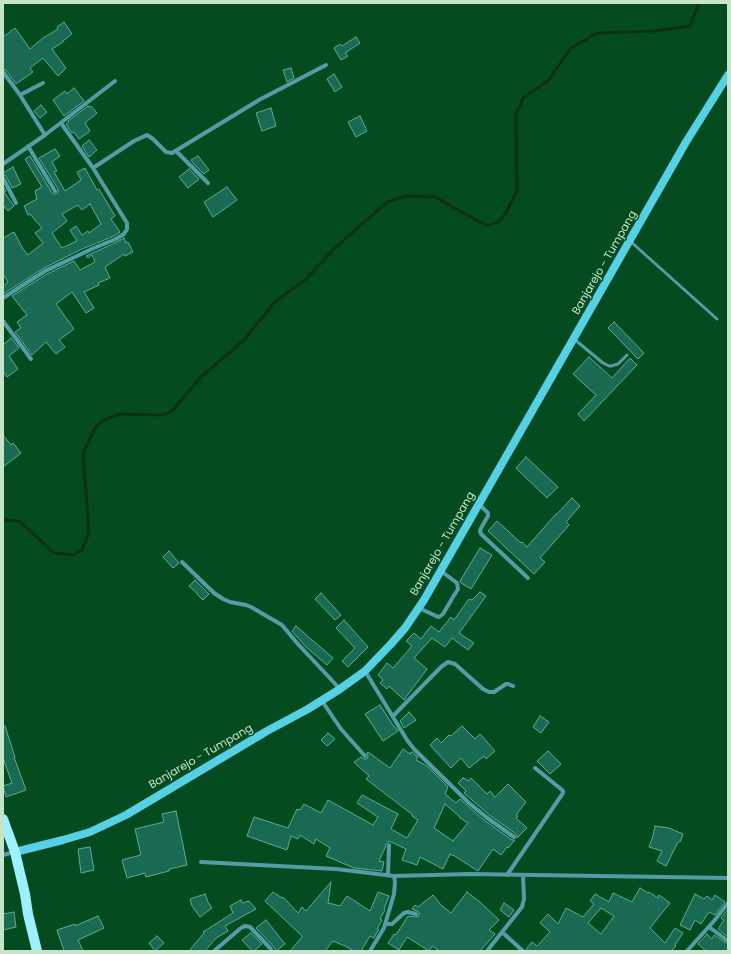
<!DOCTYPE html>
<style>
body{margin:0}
#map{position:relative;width:731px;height:954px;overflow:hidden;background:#054b20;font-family:Poppins,sans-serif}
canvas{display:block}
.frame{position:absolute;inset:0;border:4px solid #c5e4ca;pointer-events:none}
</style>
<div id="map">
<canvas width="731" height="954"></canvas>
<div class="frame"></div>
</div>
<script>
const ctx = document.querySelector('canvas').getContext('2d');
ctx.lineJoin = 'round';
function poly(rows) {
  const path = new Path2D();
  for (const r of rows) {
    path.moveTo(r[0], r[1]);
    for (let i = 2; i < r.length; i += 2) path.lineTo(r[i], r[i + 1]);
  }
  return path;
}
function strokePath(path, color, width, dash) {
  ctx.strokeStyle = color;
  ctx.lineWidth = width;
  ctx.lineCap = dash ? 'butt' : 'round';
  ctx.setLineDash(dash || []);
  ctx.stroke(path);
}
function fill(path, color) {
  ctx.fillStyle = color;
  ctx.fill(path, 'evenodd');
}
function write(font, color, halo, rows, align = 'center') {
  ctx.font = font + ' Poppins,sans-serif';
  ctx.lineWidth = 3;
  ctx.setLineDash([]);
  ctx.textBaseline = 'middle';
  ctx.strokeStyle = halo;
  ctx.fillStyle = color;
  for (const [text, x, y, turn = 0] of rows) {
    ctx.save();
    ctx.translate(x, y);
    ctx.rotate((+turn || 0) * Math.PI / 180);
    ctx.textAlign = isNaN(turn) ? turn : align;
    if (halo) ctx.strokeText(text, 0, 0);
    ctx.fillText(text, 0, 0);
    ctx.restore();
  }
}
strokePath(poly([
 [3,520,19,521,54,553,73,555,82,550,89,533,83,453,95,428,102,421,120,414,163,415,172,411,200,378,244,340,276,301,306,279,335,248,387,202,405,196,435,197,478,221,487,225,497,223,504,216,517,191,516,113,524,97,548,81,571,48,597,33,653,31,690,26,699,3]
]), '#0d3117', 3);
const building = poly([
 [64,22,72,34,63,41,63,42,52,49,54,52,66,68,58,76,43,58,30,68,33,72,16,84,6,70,3,69,3,37,15,28,30,49,43,38,58,29,57,27,64,22],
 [356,37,360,43,345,53,348,56,341,60,334,48,340,44,342,46,356,37],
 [291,68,294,78,287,82,283,70,291,68],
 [334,74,342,87,335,92,327,79,334,74],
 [74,88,84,101,64,116,53,100,65,91,67,94,74,88],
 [41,105,47,112,40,118,34,111,41,105],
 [88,106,89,107,91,106,97,113,85,123,90,131,79,139,74,132,72,133,66,124,69,122,68,121,88,106],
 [271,108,276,126,262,131,256,113,271,108],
 [360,116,367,131,356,137,348,122,360,116],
 [89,140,97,150,89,157,82,146,89,140],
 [55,149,60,156,52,162,57,171,54,172,65,191,81,180,77,172,85,168,97,190,99,189,115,216,111,219,120,232,114,236,82,249,44,268,3,294,3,286,8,282,3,274,3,238,14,232,23,249,28,255,43,243,35,233,42,228,30,214,28,215,24,206,37,199,35,191,42,187,25,159,30,156,52,193,54,194,56,194,58,192,58,189,39,158,55,149],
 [90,204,101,224,89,233,88,231,82,235,76,226,70,230,77,241,62,248,52,233,67,221,62,214,78,205,82,210,90,204],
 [198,156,209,170,204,174,194,164,191,160,198,156],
 [13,167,21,184,12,188,6,176,3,175,3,173,13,167],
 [189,169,199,179,188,188,179,177,189,169],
 [3,186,6,191,4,192,14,206,8,211,3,205,3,186],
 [227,187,237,200,213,217,204,202,227,187],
 [124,238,126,243,128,242,133,252,125,256,124,254,105,267,110,278,98,283,99,285,84,292,94,308,86,313,72,292,56,304,74,329,59,340,65,347,56,354,46,342,32,355,15,332,21,328,17,322,27,315,12,296,47,274,74,261,80,270,95,262,92,255,88,258,86,256,117,242,124,238],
 [614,322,644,353,638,359,608,328,614,322],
 [11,338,19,348,9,356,18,369,7,377,3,371,3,345,11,338],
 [589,357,612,378,630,358,637,365,584,421,578,414,596,395,573,374,589,357],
 [3,435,11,445,13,443,21,453,3,467,3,435],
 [526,457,558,487,547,498,516,468,526,457],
 [572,498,580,506,566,522,569,525,540,558,545,562,534,574,488,531,497,521,521,543,522,542,527,547,556,514,557,514,572,498],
 [480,548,492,555,471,589,461,583,460,581,480,548],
 [169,551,179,563,173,568,163,557,169,551],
 [195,580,209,594,203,600,197,594,197,593,189,586,195,580],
 [480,592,486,596,459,633,474,643,468,650,452,638,445,647,432,638,414,658,427,669,404,700,389,686,387,689,380,683,383,680,378,675,387,663,393,668,412,646,406,641,414,633,421,639,431,626,439,632,451,617,454,620,469,599,472,600,480,592],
 [321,593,341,615,335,620,315,599,321,593],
 [344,620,368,647,348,667,342,661,355,648,336,628,344,620],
 [296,626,333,658,327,665,306,647,292,631,296,626],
 [380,705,394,727,394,726,398,731,383,741,365,714,380,705],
 [409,712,416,720,404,728,400,721,409,712],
 [540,716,549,722,541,733,533,727,540,716],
 [3,726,5,726,15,757,14,757,26,790,6,797,3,786,12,783,3,758,3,726],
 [462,726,475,739,480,734,495,751,486,759,484,756,469,768,461,758,451,768,430,745,437,738,441,743,449,735,451,736,462,726],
 [328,733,335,739,327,746,321,740,328,733],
 [403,749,410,754,411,752,412,752,418,757,416,760,427,766,448,787,445,794,456,803,460,799,484,820,512,840,515,840,508,848,507,847,501,855,493,849,478,871,453,855,453,856,450,854,443,869,420,857,417,865,402,860,406,849,389,841,386,844,385,848,379,861,384,862,382,871,354,868,326,856,330,848,316,839,314,844,300,835,298,839,291,836,287,850,247,836,254,817,288,828,297,809,300,810,304,804,321,813,328,800,373,825,378,817,357,803,362,795,398,814,391,829,407,838,418,820,412,816,413,815,366,779,369,776,354,762,361,757,364,759,367,759,368,756,367,753,368,752,390,768,403,749],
 [445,804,460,817,460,818,468,823,453,841,434,828,445,804],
 [548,751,561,764,550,774,537,761,548,751],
 [463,778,469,781,471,778,487,794,490,791,495,797,508,784,526,802,516,815,518,816,516,818,527,828,517,838,517,836,516,834,488,814,464,793,466,791,458,783,463,778],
 [176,811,187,865,169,869,169,871,146,877,145,873,127,878,122,860,141,855,135,829,164,822,162,814,176,811],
 [655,826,669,828,683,834,680,842,678,842,666,866,657,861,662,851,649,847,653,836,655,826],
 [90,847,94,870,81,873,78,849,90,847],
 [331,882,328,903,340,906,347,896,370,911,378,892,389,896,384,909,385,910,380,919,382,920,377,929,379,930,377,932,374,938,370,936,361,951,354,951,345,946,333,941,325,951,290,951,302,937,302,936,265,901,273,892,282,898,283,897,298,913,302,907,306,911,331,882],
 [640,888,648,893,649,892,658,898,659,895,670,903,650,928,665,943,675,928,683,933,675,945,676,946,672,950,674,951,526,951,526,949,532,942,537,946,550,932,540,923,548,914,558,924,566,908,583,917,594,904,590,901,595,894,609,902,613,893,632,902,640,888],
 [601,908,614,916,601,934,588,923,601,908],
 [467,892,481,903,499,920,489,930,495,934,480,951,440,951,432,946,429,951,407,937,399,950,388,943,394,934,396,935,408,916,416,917,419,916,419,912,412,909,415,905,418,907,433,895,441,905,451,913,467,892],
 [205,894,208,902,212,908,200,917,192,906,190,899,205,894],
 [695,894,704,899,707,896,712,900,715,895,725,902,715,915,709,912,701,924,695,920,690,930,680,925,695,894],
 [241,900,242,903,249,901,256,909,225,926,228,931,216,938,205,951,189,951,204,933,203,932,233,913,230,906,241,900],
 [504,903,514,910,509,917,500,910,504,903],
 [728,909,728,937,718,929,724,920,721,918,728,909],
 [14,912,16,927,3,930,3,914,14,912],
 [98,916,104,928,78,940,83,951,64,951,57,930,75,924,75,926,98,916],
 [266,920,285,944,276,951,274,947,256,928,266,920],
 [251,933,262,944,254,951,252,951,242,940,251,933],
 [707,934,712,939,714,935,728,944,728,951,706,951,698,944,707,934],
 [157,936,164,943,155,951,149,943,157,936]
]);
fill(building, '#196953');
strokePath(building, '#57b093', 1);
strokePath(poly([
 [630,241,717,319],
 [574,339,603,363,609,366,611,366,618,364,627,355]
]), '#549ca8', 3);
strokePath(poly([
 [3,72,20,95,45,135],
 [20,95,43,83],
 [28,146,55,191],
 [176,151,208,183],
 [3,164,45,135,115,81],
 [93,168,134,141,147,135,153,139,166,152,172,153,259,100,326,65],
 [3,178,16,203],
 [3,298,45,271,94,248,116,239,124,234,127,229,127,223,93,168,61,123],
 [3,321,31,359],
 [479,504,488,513,488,516,481,528,480,531,481,534,528,578],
 [182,562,214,593,223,599,230,602,246,605,251,607,282,625,297,643,340,689],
 [419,608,436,616,439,617,443,614,453,597,458,589,457,583,441,571],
 [365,671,407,740,414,749,469,803,486,817,514,837],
 [322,701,341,729,365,756],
 [393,716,441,667,448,662,455,664,483,689,489,692,494,692,506,684,508,684,513,686],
 [3,855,14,852],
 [201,862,336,869,394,876,395,882,394,894,384,928,370,951],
 [388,875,389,845],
 [507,875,563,793,563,791,561,789,535,768],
 [394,876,470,874,728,878],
 [385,924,392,924,404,913,408,912,416,914],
 [709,927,728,941],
 [502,932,523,951],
 [214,951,241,928,245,926,250,927,271,949],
 [487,951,522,907,524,899,523,875],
 [687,951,714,921,728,903]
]), '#549ca8', 4);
strokePath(poly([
 [15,852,63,840,90,832,126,815,267,731,308,709,340,689,365,671,391,644,405,628,424,600,686,142,728,75]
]), '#55d0e4', 8);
strokePath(poly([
 [3,819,15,852,25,894,28,914,37,951]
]), '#9cf0ff', 10);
write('11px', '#c5e4ca', '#054b20', [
 ["Banjarejo - Tumpang",605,263,-60],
 ["Banjarejo - Tumpang",443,544,-60],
 ["Banjarejo - Tumpang",201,757,-30]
]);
</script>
